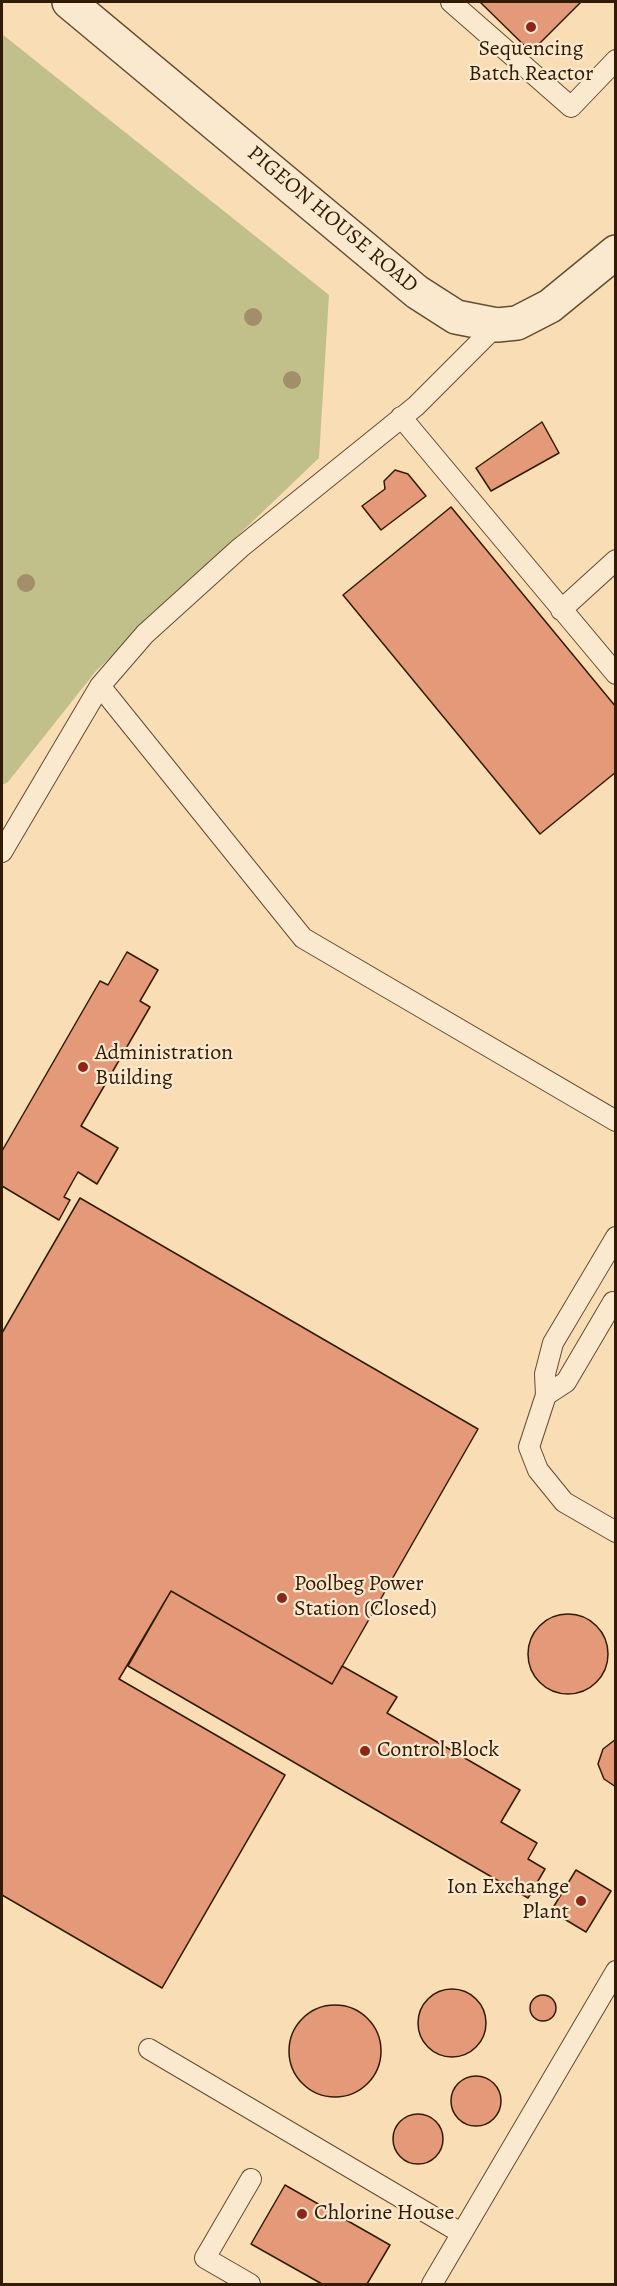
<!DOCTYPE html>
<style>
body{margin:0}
#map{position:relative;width:617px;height:2286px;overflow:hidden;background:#f9ddb5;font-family:Alegreya,serif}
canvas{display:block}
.frame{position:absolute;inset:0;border:3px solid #321b04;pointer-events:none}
</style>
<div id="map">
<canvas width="617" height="2286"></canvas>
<div class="frame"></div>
</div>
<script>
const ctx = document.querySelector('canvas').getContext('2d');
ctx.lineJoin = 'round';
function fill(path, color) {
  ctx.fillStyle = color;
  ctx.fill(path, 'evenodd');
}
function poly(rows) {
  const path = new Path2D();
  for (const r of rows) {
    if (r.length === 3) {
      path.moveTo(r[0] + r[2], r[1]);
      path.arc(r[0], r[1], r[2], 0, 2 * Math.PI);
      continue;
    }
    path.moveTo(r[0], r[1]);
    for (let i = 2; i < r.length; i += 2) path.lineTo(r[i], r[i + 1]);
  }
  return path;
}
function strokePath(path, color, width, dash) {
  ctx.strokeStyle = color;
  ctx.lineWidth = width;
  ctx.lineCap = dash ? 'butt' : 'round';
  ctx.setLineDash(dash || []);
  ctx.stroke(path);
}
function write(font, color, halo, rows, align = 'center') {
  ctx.font = font + ' Alegreya,serif';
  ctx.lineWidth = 4.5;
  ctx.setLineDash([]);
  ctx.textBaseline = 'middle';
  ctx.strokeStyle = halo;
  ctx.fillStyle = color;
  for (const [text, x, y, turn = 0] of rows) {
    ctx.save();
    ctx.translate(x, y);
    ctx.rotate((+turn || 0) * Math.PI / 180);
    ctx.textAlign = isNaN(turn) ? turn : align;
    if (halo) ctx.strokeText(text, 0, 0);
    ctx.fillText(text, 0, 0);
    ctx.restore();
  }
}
fill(poly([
 [2,34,329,295,319,458,96,671,8,782,2,785]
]), '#c1c08b');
const building = poly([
 [480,2,581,2,531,52,480,2],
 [542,422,559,453,491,491,476,468,542,422],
 [395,470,408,474,426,496,381,530,362,506,385,489,384,481,395,470],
 [451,507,616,707,616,772,540,834,343,595,451,507],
 [127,952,158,970,140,1001,150,1007,81,1126,118,1148,97,1184,78,1172,64,1197,70,1200,59,1220,2,1186,2,1151,100,981,108,985,127,952],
 [80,1198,478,1429,332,1684,171,1591,119,1679,285,1775,162,1988,2,1895,2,1333,80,1198],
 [171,1591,332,1684,342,1666,397,1697,387,1713,520,1790,501,1822,537,1843,528,1859,545,1869,528,1898,128,1666,171,1591],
 [568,1654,40],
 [616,1739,616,1787,604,1779,598,1764,603,1749,616,1739],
 [576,1870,611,1891,586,1932,551,1911,576,1870],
 [452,2023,34],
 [543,2008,13],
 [335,2051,46],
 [476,2101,25],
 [418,2139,25],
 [285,2185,390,2245,367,2284,322,2284,251,2244,285,2185]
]);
fill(building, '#e49979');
strokePath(building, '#321b04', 1.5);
const lane = poly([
 [451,2,571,107,616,60],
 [401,417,616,674],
 [561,610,616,560],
 [100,686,303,938,616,1121],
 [2,852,100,686,145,634,240,548,416,406,497,325],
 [616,1237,553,1343,545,1374,546,1395,529,1447,538,1470,564,1502,616,1532],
 [546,1395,566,1382,613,1302,616,1304],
 [149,2049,461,2233],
 [250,2284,205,2258,251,2179],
 [432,2284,616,1971]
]);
const street = poly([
 [69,2,417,292,456,317,497,325,517,323,550,306,616,252]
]);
strokePath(lane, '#644c30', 22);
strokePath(street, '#644c30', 36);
strokePath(lane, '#fbe9cf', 20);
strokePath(street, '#fbe9cf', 33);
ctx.fillStyle = '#a38e6a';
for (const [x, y] of [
 [253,317],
 [292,380],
 [26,583]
]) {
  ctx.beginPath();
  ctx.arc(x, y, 9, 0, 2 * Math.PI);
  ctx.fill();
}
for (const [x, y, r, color] of [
 [531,27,6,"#8f2418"],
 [83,1067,6,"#8f2418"],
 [282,1598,6,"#8f2418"],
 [365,1751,6,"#8f2418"],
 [581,1901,6,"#8f2418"],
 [302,2214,6,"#8f2418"]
]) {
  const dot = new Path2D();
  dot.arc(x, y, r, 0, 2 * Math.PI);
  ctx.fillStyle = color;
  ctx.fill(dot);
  strokePath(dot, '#fbe9cf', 2);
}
write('22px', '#321b04', '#fbe9cf', [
 ["Sequencing",531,50,"center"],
 ["Batch Reactor",531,75,"center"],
 ["Administration",95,1054],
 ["Building",95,1079],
 ["Poolbeg Power",294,1585],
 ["Station (Closed)",294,1610],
 ["Control Block",377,1751],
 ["Ion Exchange",569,1888,"right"],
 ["Plant",569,1913,"right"],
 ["Chlorine House",314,2214]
], 'left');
write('22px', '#321b04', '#fbe9cf', [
 ["PIGEON HOUSE ROAD",332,220,40]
]);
</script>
